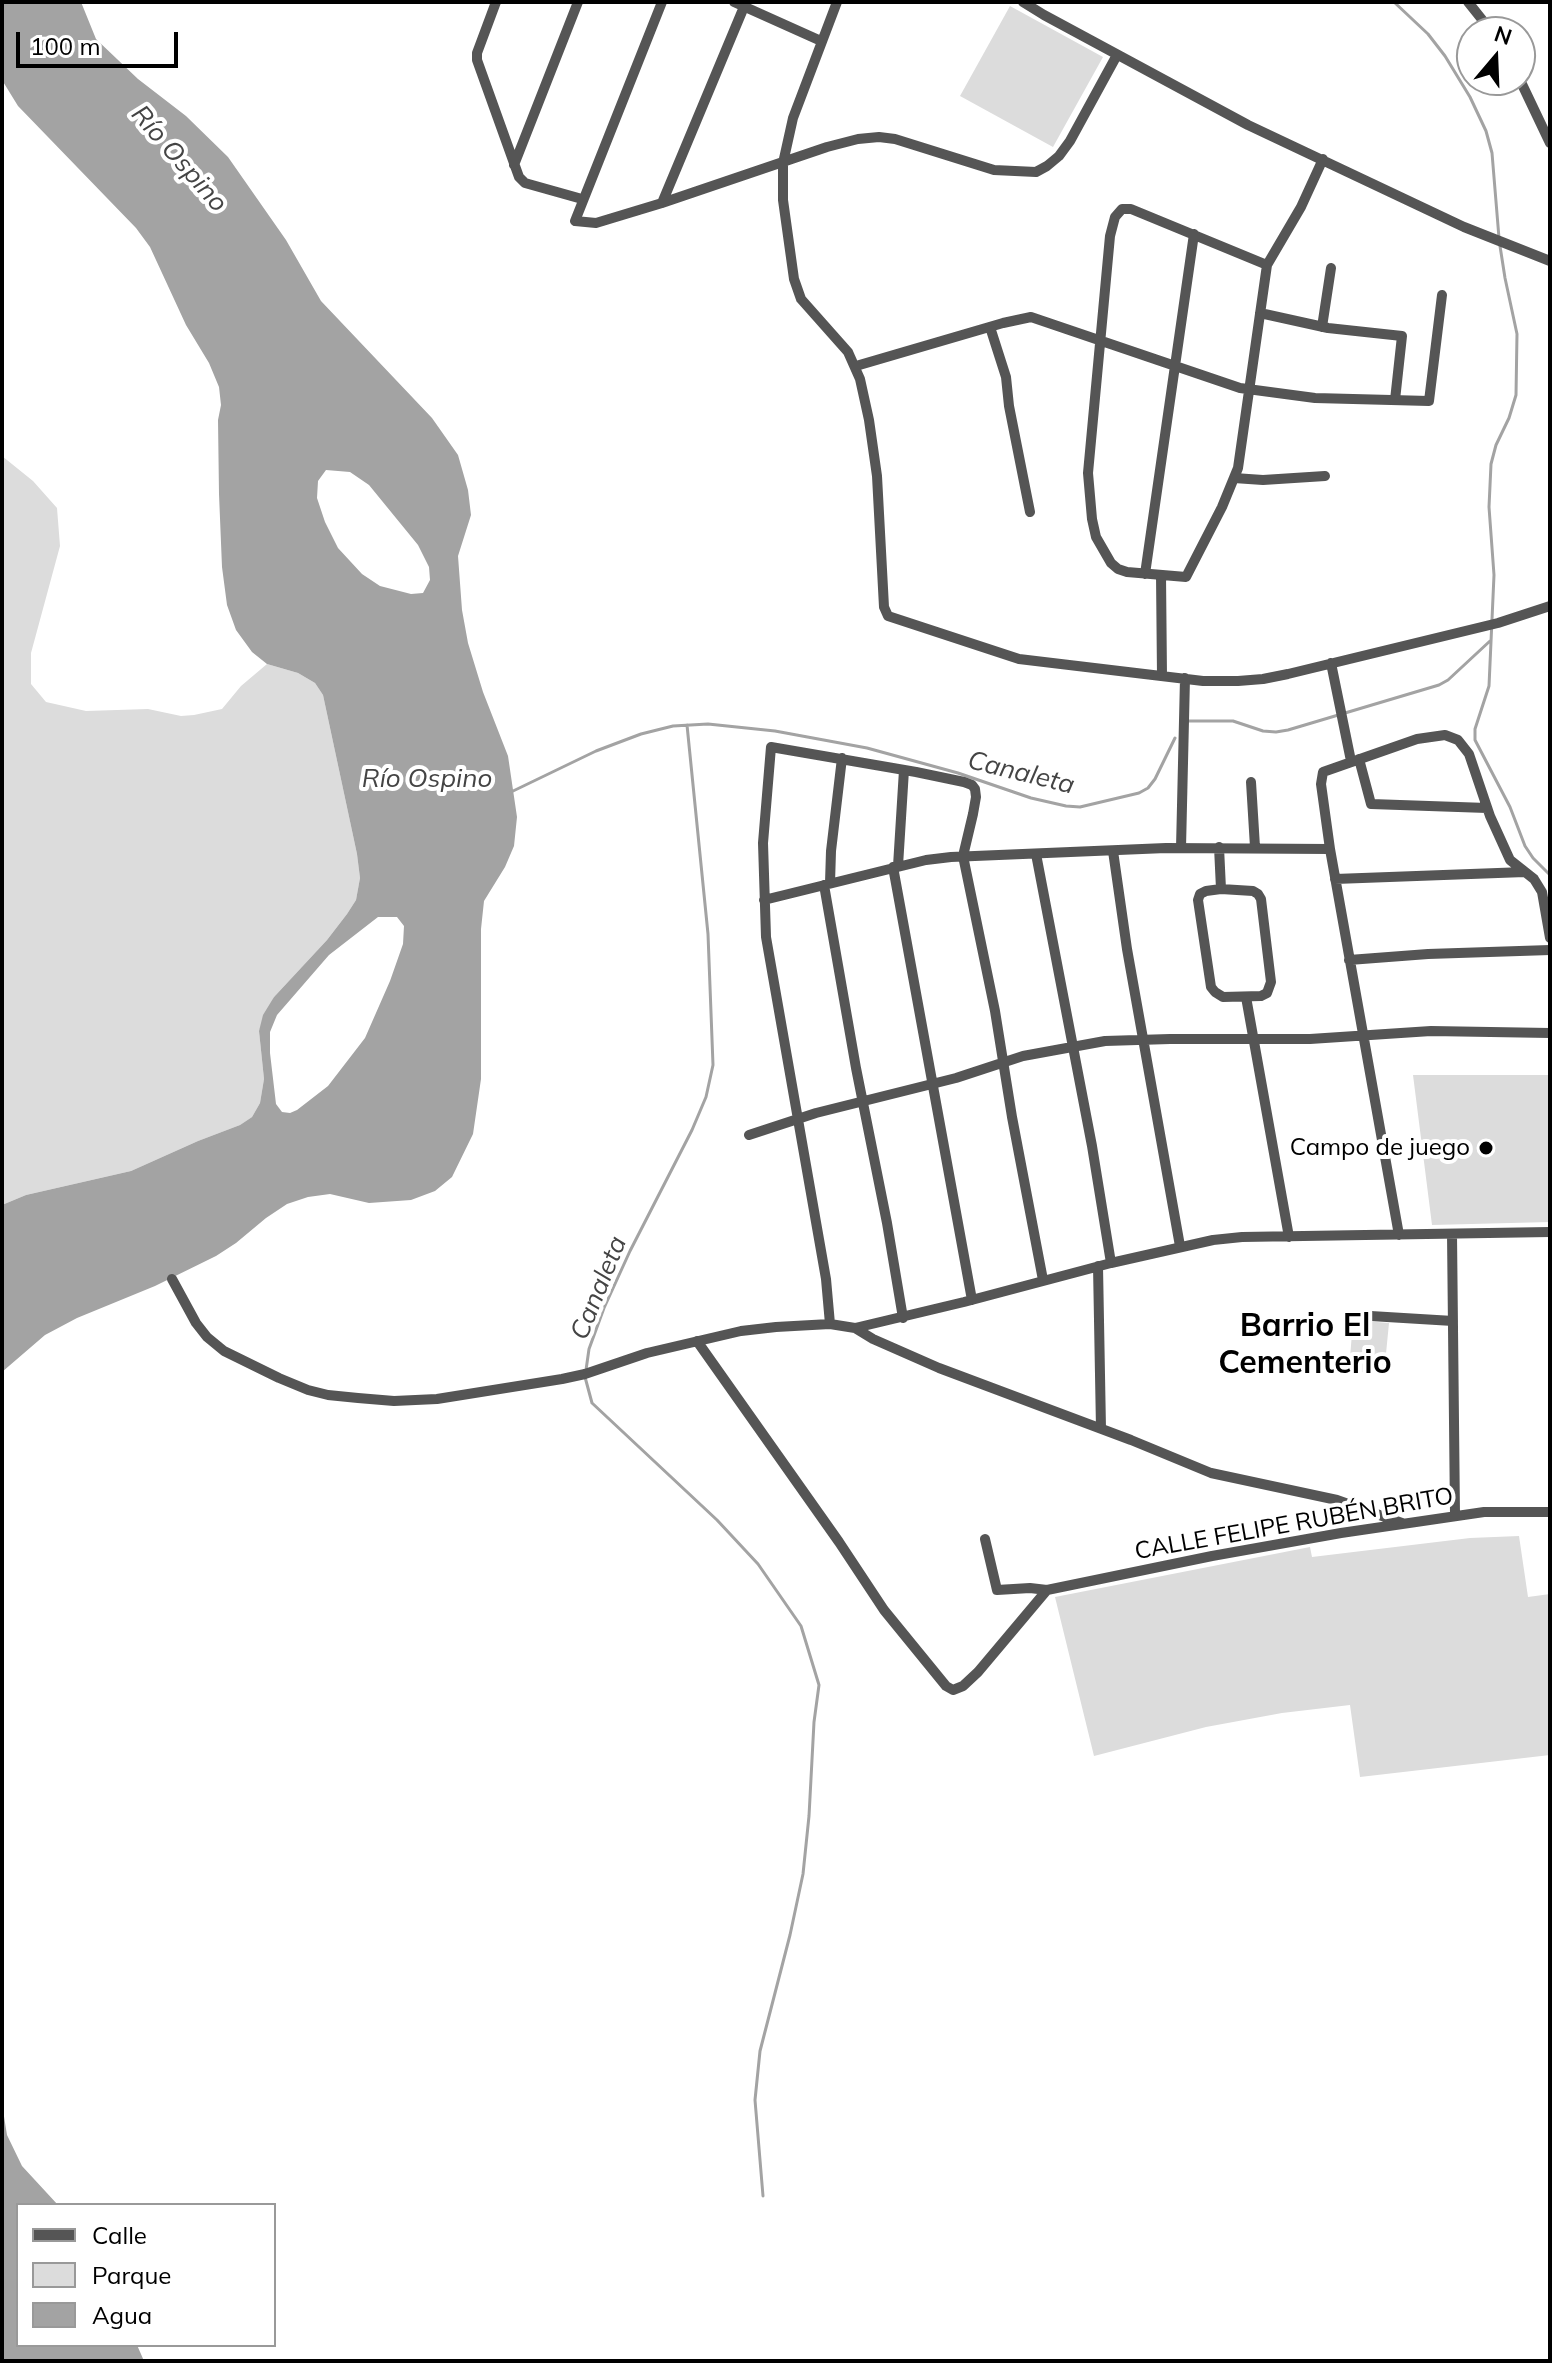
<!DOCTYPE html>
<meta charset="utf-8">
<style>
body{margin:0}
#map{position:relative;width:1552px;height:2363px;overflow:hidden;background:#fff;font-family:Mulish,sans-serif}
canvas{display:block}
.frame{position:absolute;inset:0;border:4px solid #000;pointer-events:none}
.legend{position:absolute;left:16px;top:2203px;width:260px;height:144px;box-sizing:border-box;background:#fff;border:2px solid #999;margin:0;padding:10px 14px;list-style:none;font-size:24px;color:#000}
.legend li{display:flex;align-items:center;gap:16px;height:40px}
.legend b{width:40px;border:2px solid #999}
.north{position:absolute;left:1456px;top:16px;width:80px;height:80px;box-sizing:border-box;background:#fff;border:2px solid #999;border-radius:50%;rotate:19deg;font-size:22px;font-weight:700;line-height:32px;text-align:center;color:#000}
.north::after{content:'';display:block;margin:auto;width:28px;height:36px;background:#000;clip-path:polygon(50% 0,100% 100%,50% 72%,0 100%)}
.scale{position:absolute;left:16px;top:32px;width:162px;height:36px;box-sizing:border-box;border:4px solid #000;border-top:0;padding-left:10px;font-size:24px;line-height:28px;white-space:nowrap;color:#000;-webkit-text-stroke:6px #fff;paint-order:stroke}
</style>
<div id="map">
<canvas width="1552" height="2363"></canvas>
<div class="frame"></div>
<ul class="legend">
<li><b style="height:10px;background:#555"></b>Calle</li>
<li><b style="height:22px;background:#dcdcdc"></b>Parque</li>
<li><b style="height:22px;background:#a3a3a3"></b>Agua</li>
</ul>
<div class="north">N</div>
<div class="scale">100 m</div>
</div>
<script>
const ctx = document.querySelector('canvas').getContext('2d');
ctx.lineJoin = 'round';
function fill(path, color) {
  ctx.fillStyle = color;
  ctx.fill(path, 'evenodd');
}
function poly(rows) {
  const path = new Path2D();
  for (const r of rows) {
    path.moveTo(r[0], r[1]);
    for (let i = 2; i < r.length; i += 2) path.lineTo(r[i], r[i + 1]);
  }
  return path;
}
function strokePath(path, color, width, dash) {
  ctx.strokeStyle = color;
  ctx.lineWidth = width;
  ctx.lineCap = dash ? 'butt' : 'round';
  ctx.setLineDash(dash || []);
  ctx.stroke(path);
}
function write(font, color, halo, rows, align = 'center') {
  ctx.font = font + ' Mulish,sans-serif';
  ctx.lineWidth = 8;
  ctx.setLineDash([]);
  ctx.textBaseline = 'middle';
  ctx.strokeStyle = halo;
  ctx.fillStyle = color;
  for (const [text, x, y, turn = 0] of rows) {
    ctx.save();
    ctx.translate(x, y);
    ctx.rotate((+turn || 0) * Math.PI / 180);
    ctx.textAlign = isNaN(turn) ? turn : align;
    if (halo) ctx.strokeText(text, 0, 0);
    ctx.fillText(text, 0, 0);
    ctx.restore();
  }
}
fill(poly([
 [1010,6,1103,57,1053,147,960,96],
 [2,456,33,481,57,508,60,546,31,653,31,684,46,702,86,711,148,709,181,716,194,715,222,709,241,686,267,664,298,673,315,683,323,695,357,854,360,878,356,900,347,914,327,940,274,997,259,1031,264,1079,260,1103,252,1117,240,1125,198,1141,131,1171,26,1195,2,1205],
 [1413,1075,1550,1075,1550,1222,1432,1225],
 [1353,1320,1389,1323,1384,1374,1349,1371],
 [1519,1536,1528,1597,1550,1594,1550,1755,1360,1777,1350,1705,1282,1713,1206,1727,1094,1756,1055,1597,1310,1547,1312,1557,1470,1538]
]), '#dcdcdc');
fill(poly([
 [2,2,81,2,96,39,138,79,186,116,228,157,286,240,321,301,432,418,458,455,468,490,471,515,458,556,462,610,468,643,483,692,508,756,517,817,514,846,505,867,484,901,481,929,481,1079,473,1134,452,1177,435,1191,411,1200,369,1203,330,1194,308,1197,287,1204,266,1218,236,1243,216,1256,155,1286,77,1318,45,1335,2,1372,2,1205,26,1195,131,1171,198,1141,240,1125,252,1117,260,1103,264,1079,259,1031,263,1015,274,997,327,940,347,914,356,900,360,878,357,854,323,695,315,683,298,673,267,664,252,652,236,630,227,605,222,567,219,494,218,420,221,405,219,387,209,363,186,325,150,247,136,228,18,106,2,80],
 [326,470,350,472,369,485,418,545,429,567,430,580,423,593,411,594,380,586,362,574,338,548,325,522,317,498,318,481],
 [378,917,397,917,404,926,403,944,390,981,365,1038,328,1086,297,1110,290,1113,282,1112,276,1104,270,1053,270,1032,277,1015,329,955],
 [2,2104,7,2135,22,2166,58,2205,18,2205,18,2345,137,2345,144,2361,2,2361]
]), '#a3a3a3');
strokePath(poly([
 [1394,2,1428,34,1445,56,1470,97,1486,131,1492,153,1499,238],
 [1500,246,1505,278,1517,334,1516,395,1509,418,1496,445,1491,464,1489,507,1494,575,1489,686,1475,729,1475,740,1510,807,1525,846,1533,858,1550,875],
 [1189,721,1233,721,1263,731,1276,732,1288,730,1439,685,1448,680,1490,641],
 [511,792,596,751,641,734,673,726,708,724,775,731,867,748,958,773,1031,798,1066,806,1080,807,1139,793,1148,788,1155,779,1175,738],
 [586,1370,589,1349,604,1308,630,1251,692,1130,706,1097,713,1065,708,934,687,725],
 [585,1377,592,1403,717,1520,758,1564,801,1626,819,1685,814,1722,809,1816,803,1874,790,1935,760,2051,755,2100,763,2196]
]), '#a3a3a3', 3);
strokePath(poly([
 [496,2,477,53,477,60,519,177,525,183,582,199],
 [662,2,575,221,596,223,662,203,827,147,858,139,879,137,895,139,994,170,1036,172,1047,166,1059,156,1070,141,1117,55],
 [734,2,821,41],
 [837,2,793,118,783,163,783,200,794,279,801,299,848,352,860,379,869,420,877,476,884,607,888,616,1019,659,1203,681,1238,681,1263,679,1288,674,1498,623,1550,606],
 [1023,2,1044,15,1248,125,1464,227,1550,261],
 [1468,2,1492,32],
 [1520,80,1550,143],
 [514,165,578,2],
 [662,203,746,2],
 [1267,265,1131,209,1122,209,1115,217,1110,236,1088,473,1092,519,1096,537,1111,563,1118,569,1127,572,1186,577,1222,507,1238,468,1267,265,1301,207,1323,159],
 [1260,313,1328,328,1402,336,1395,400],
 [990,327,1006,377,1009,406,1030,512],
 [1322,327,1331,268],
 [856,366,1003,323,1031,317,1240,388,1315,398,1429,401,1442,295],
 [1234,478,1263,480,1325,476],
 [1145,574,1194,234],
 [1161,575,1162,676],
 [1331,663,1351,761],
 [1359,759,1371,804,1487,808],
 [1251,782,1255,847],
 [1219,847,1221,889],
 [1181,848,1185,678],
 [1113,851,1127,949,1180,1246],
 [1036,854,1092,1146,1111,1263],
 [898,866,904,770],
 [893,867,972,1300],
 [1335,879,1525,872],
 [830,883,831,851,842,758],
 [824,885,856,1068,887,1223,903,1318],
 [1221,889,1253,891,1258,894,1261,899,1271,982,1267,993,1261,996,1223,997,1215,992,1211,987,1198,900,1200,894,1206,891,1221,889],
 [764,900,926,860,951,857,1166,848,1330,849],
 [1349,960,1428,954,1550,950],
 [1246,997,1289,1237],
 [749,1135,816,1113,956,1078,1023,1056,1105,1041,1170,1039,1310,1039,1431,1031,1550,1033],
 [1452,1234,1455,1515],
 [1399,1235,1330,849,1321,784,1323,772,1417,739,1445,735,1458,740,1469,754,1490,816,1510,860,1534,879,1542,892,1550,938],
 [1098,1266,1101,1429],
 [172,1279,196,1323,207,1337,224,1351,279,1378,308,1390,328,1395,358,1398,394,1401,437,1399,562,1379,585,1374,647,1353,741,1331,776,1327,830,1324,855,1328,873,1339,939,1368,1131,1440,1211,1473,1337,1500,1402,1523],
 [1354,1315,1453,1321],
 [830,1324,826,1279,766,937,763,843,771,747,916,772,964,782,972,785,975,789,976,797,973,814,963,856,995,1011,1012,1117,1043,1280],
 [855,1328,964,1302,1111,1263,1213,1240,1242,1237,1550,1232],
 [697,1341,839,1542,884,1610,946,1686,953,1690,963,1686,978,1672,1047,1590],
 [985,1539,997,1590,1030,1588,1047,1590,1212,1556,1341,1533,1484,1512,1550,1512]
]), '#555', 10);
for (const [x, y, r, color] of [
 [1486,1148,8,"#000"]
]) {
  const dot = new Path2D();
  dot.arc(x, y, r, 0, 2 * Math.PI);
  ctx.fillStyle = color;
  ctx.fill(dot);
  strokePath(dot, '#fff', 3);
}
write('24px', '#000', '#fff', [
 ["Campo de juego",1470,1148]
], 'right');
write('24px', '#000', '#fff', [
 ["CALLE FELIPE RUBÉN BRITO",1294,1524,-10]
]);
write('italic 26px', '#444', '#fff', [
 ["Río Ospino",179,159,49],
 ["Canaleta",1021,773,14],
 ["Río Ospino",427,779],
 ["Canaleta",599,1288,-68]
]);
write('bold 32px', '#000', '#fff', [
 ["Barrio El",1305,1326],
 ["Cementerio",1305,1363]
]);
</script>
